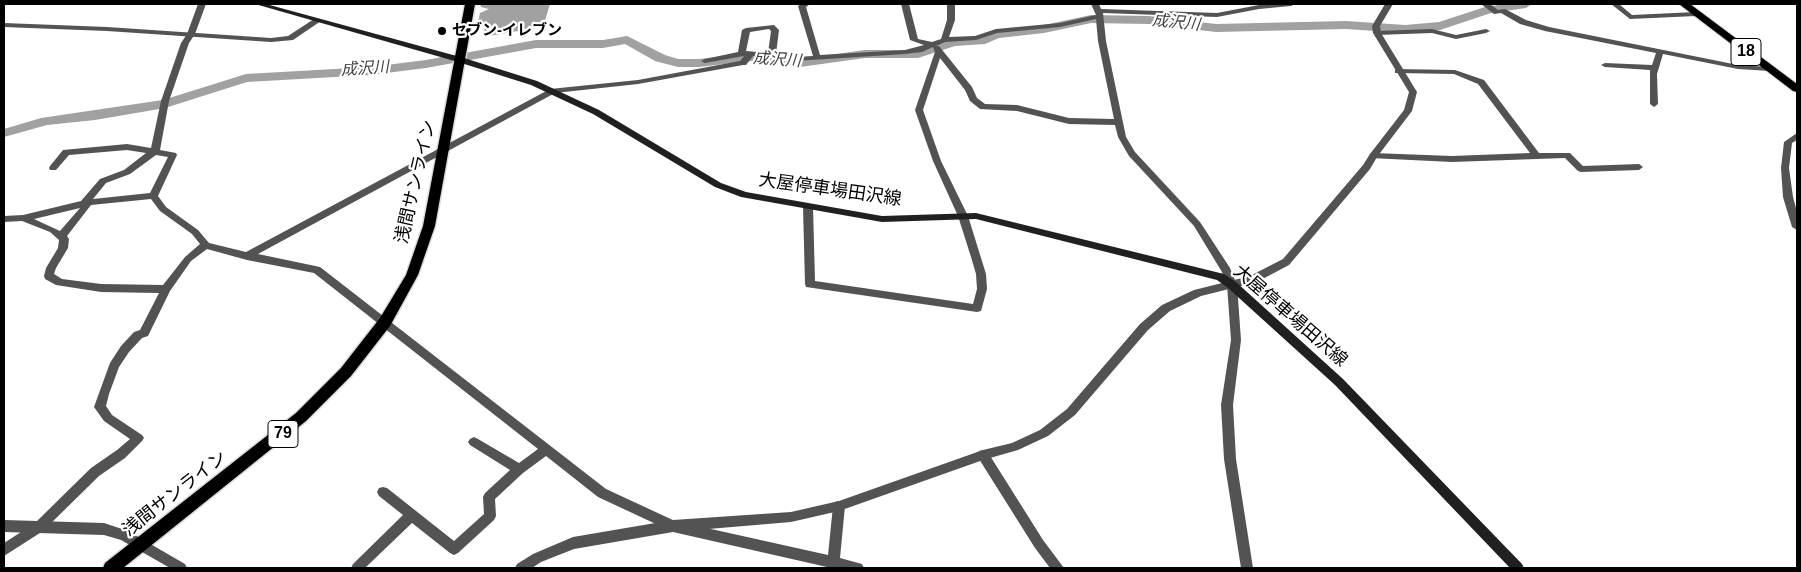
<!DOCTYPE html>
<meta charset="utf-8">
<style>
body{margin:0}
#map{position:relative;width:1801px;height:572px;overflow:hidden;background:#fff;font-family:Helvetica,sans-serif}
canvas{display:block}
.frame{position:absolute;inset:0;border:5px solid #000;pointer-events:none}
</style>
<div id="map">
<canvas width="1801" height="572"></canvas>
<div class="frame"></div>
</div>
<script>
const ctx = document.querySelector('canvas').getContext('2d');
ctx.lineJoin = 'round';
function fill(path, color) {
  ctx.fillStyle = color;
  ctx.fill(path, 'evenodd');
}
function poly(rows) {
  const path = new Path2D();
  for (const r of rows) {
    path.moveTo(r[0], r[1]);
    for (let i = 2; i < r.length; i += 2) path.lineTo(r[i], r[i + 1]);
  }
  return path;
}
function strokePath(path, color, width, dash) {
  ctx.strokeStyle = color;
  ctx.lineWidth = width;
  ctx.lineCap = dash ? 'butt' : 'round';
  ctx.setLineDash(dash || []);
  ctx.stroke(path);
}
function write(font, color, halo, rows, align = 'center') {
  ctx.font = font + ' Helvetica,"Noto Sans JP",sans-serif';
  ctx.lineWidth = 4.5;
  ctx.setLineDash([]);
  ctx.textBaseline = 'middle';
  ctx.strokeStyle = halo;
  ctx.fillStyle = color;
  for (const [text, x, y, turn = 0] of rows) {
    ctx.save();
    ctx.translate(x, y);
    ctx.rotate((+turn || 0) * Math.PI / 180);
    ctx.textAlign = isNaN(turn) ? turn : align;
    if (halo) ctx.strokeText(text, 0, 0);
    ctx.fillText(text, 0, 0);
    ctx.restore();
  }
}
fill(poly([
 [480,4,550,4,544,24,541,27,489,36,484,36,485,26,477,27,480,13,489,9,481,7]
]), '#a1a1a1');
fill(poly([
 [1505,4,1532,4,1526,8,1491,13,1440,30,1405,33,1346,29,1216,32,1149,24,1091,23,1044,33,999,38,985,44,955,46,918,58,865,58,800,67,759,60,699,67,678,67,655,61,625,44,603,48,536,48,426,68,370,75,247,82,165,108,95,120,47,125,4,137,4,129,41,118,163,100,246,74,370,67,426,60,536,40,603,40,627,36,665,55,678,59,699,59,759,52,800,59,865,50,917,50,953,38,983,36,996,31,1044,25,1091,15,1149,16,1216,24,1346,21,1405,25,1439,22,1485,7,1505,4]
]), '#a1a1a1');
const primary = poly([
 [465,4,475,4,435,226,418,275,390,326,351,376,306,421,123,568,103,568,105,563,296,413,341,368,380,318,406,275,423,226,465,4]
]);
const trunk = poly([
 [1679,4,1690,4,1797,84,1797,92,1793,91,1679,4]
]);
strokePath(primary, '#dbdbdb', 3);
strokePath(trunk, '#dbdbdb', 2);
fill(poly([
 [198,4,206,4,195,34,189,43,169,101,160,150,176,153,177,155,158,196,166,207,198,230,209,243,246,252,550,89,638,80,740,61,744,56,705,63,701,61,705,59,738,52,742,30,746,28,774,25,779,30,776,54,795,57,813,56,798,6,801,4,810,4,806,7,820,55,905,50,924,45,910,40,901,4,909,4,918,39,932,42,941,39,947,20,947,4,955,4,955,20,949,37,975,36,996,29,1060,23,1096,15,1091,4,1099,4,1101,9,1217,13,1259,5,1295,4,1291,6,1259,9,1217,17,1103,13,1106,41,1126,137,1135,152,1200,222,1230,268,1237,285,1241,340,1233,405,1236,459,1253,568,1241,568,1224,459,1221,405,1231,340,1227,285,1222,272,1194,226,1129,156,1118,137,1115,125,1069,124,1017,111,980,109,970,101,965,90,940,58,923,110,941,161,968,216,986,274,987,289,981,311,977,312,806,287,805,284,803,207,808,204,813,207,815,281,973,304,977,289,976,274,971,257,958,216,933,161,915,110,935,52,933,47,922,52,905,54,795,61,753,56,746,65,743,65,638,84,555,93,258,254,320,267,606,489,675,521,828,555,833,506,835,502,839,501,843,502,845,506,840,558,862,564,864,568,827,568,827,567,673,532,598,497,546,456,523,473,495,499,496,516,494,520,458,553,454,555,450,553,412,523,365,568,351,568,353,564,403,515,379,496,377,492,379,488,383,487,387,488,454,541,484,514,483,497,485,493,510,470,470,445,468,442,470,439,474,437,478,439,519,463,538,449,314,273,247,260,207,249,191,261,170,291,148,336,142,338,129,352,119,367,109,394,106,406,112,415,142,435,144,438,142,441,125,458,99,476,43,531,4,556,4,543,35,523,91,468,117,450,130,439,104,421,94,407,110,363,121,346,134,332,140,330,159,293,101,292,56,285,45,279,44,276,46,268,58,248,59,240,50,232,22,221,4,222,4,216,23,215,81,201,100,179,124,170,146,153,127,150,69,155,56,170,50,170,49,168,50,166,63,150,127,144,151,148,161,101,181,43,187,34,198,4],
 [1096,19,1098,41,1114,119,1069,118,1017,105,985,104,977,98,972,87,939,46,936,46,945,42,976,40,997,33,1060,27,1096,19],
 [769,29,771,31,768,53,746,51,750,32,769,29],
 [156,155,168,157,150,193,93,199,106,183,130,174,156,155],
 [151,199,160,211,192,234,200,244,185,257,163,285,101,284,62,279,54,274,56,268,68,248,69,239,67,236,91,205,151,199],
 [80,208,60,231,34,219,80,208],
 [1481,4,1490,4,1498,10,1505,9,1526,20,1549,27,1738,65,1770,67,1774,69,1770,71,1738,69,1663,54,1657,74,1658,104,1654,107,1650,104,1650,70,1605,67,1601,65,1605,63,1652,65,1656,53,1545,31,1520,24,1501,13,1494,14,1481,4],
 [1611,4,1619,4,1632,15,1696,12,1700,14,1696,16,1630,19,1611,4],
 [1432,29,1456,35,1486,29,1490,31,1486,33,1456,39,1432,33,1377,35,1373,33,1377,31,1432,29],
 [1395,69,1455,70,1484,80,1539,153,1570,153,1583,166,1639,164,1643,167,1639,170,1581,172,1578,171,1565,158,1452,162,1370,158,1369,156,1370,154,1373,153,1452,156,1530,153,1478,84,1454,74,1398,73,1395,73,1395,69],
 [1797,133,1797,140,1792,143,1789,168,1793,197,1797,212,1797,230,1792,227,1783,197,1781,168,1784,142,1797,133],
 [983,450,987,451,1043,540,1064,568,1050,568,1035,548,979,459,977,455,979,451,983,450]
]), '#535353');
fill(poly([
 [1385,4,1393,4,1380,26,1381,33,1417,92,1412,111,1377,157,1370,169,1289,265,1257,282,1201,296,1170,311,1148,330,1075,415,1048,436,1018,450,983,460,839,511,791,522,673,532,574,549,541,562,532,568,515,568,517,564,533,554,573,537,673,520,791,512,839,501,983,450,1012,443,1040,430,1067,409,1140,324,1162,305,1194,290,1250,276,1283,259,1363,165,1370,154,1404,110,1409,92,1373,33,1372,26,1385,4],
 [314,19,320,19,321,21,293,40,271,42,107,31,4,27,4,23,107,27,271,38,288,36,314,19],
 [4,520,104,523,128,531,185,564,187,568,170,568,121,540,104,535,4,532,4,520]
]), '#535353');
fill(poly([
 [255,4,266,4,464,58,537,81,599,110,721,183,746,192,882,216,976,213,1224,274,1236,282,1343,379,1522,564,1524,568,1510,568,1335,385,1228,288,1217,280,976,219,882,222,741,197,715,187,593,114,531,85,458,62,255,4]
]), '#202020');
fill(primary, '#000');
fill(trunk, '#000');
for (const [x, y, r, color] of [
 [442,31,5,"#000"]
]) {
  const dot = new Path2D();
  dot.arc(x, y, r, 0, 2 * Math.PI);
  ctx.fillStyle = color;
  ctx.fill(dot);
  strokePath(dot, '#fff', 2);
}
write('bold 15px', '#000', '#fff', [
 ["セブン-イレブン",452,31]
], 'left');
write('italic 16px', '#424242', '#fff', [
 ["成沢川",1176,23,6],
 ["成沢川",777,60,4],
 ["成沢川",365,69,-4]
]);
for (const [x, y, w] of [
 [1746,52,30],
 [283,434,30]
]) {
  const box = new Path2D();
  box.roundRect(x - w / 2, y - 13.5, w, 27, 4);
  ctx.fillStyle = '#fff';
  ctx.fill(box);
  strokePath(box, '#000', 1);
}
write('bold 16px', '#000', null, [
 ["18",1746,52],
 ["79",283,434]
]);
write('18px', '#000', '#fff', [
 ["浅間サンライン",416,182,-77],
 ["大屋停車場田沢線",830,190,8],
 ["大屋停車場田沢線",1290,316,41],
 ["浅間サンライン",175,494,-38]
]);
</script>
